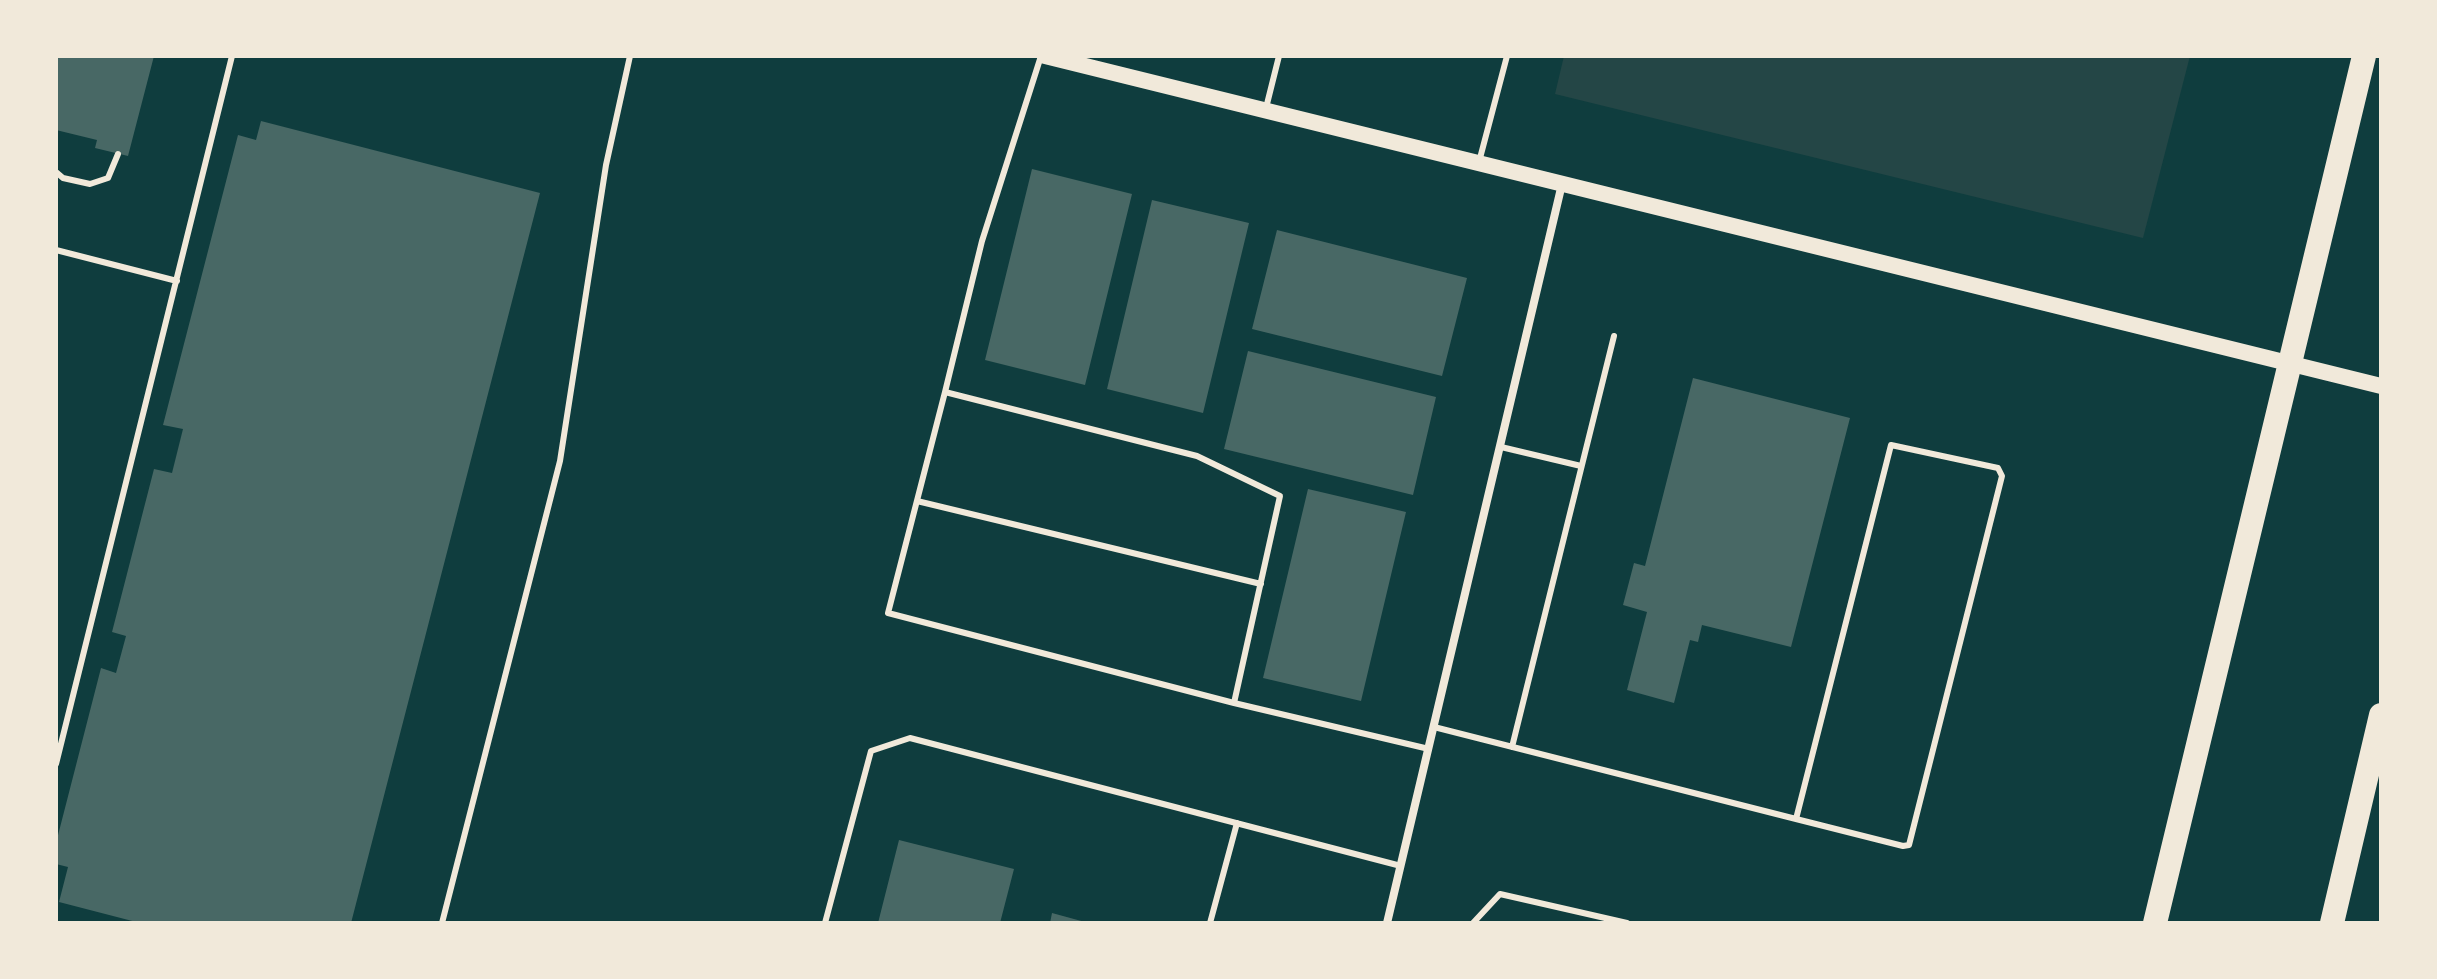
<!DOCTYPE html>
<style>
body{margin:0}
#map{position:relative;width:2437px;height:979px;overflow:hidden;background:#0f3d3e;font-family:"Roboto Condensed",sans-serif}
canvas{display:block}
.frame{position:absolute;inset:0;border:58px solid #f1e9da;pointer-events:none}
</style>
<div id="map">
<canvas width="2437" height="979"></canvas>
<div class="frame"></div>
</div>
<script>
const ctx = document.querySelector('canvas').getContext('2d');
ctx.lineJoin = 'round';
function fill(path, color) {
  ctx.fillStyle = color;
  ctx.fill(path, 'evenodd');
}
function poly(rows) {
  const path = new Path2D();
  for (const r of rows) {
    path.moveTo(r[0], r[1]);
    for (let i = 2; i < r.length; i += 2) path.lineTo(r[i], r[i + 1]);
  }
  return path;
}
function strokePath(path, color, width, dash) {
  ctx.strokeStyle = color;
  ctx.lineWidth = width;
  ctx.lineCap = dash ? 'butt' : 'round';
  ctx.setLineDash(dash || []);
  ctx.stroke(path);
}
fill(poly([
 [1564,56,2190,56,2143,238,1555,94]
]), '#244646');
fill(poly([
 [56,56,154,56,128,156,95,148,97,140,56,130],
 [261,121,540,193,351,923,140,923,59,902,68,867,56,864,56,843,101,668,116,673,126,636,112,632,154,469,172,473,183,429,163,425,238,135,256,140],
 [1032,169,1132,194,1085,385,985,360],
 [1152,200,1249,223,1203,413,1107,389],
 [1277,230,1467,278,1442,376,1252,329],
 [1248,351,1436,397,1413,495,1224,449],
 [1693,378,1850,418,1791,647,1702,625,1698,642,1690,640,1674,703,1627,690,1647,612,1623,605,1634,563,1645,566],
 [1308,489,1406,512,1361,701,1263,678],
 [899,840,1014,869,1000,923,878,923],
 [1052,913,1085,922,1085,923,1050,923]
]), '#486865');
strokePath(poly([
 [1041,56,982,241,945,392,1197,456,1280,496,1234,703,1429,749],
 [1266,108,1279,56],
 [1479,162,1507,56],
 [56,172,63,178,90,184,108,178,118,154],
 [56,250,177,281],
 [945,392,888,613,1234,703],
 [1501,447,1581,466],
 [917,501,1261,584],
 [1434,727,1796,819,1903,846,1909,845,2002,476,1998,468,1891,445,1796,819],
 [1512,747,1614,336],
 [56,764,232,56],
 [442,923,560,461,606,165,630,56],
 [825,923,871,751,910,738,1401,866],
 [1210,923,1237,823],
 [1473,923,1500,894,1627,923]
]), '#f1e9da', 6);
strokePath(poly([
 [1387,923,1562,184]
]), '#f1e9da', 8);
strokePath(poly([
 [1045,56,2381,386]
]), '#f1e9da', 16);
strokePath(poly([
 [2155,923,2364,56],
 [2332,923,2381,715]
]), '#f1e9da', 24);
</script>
